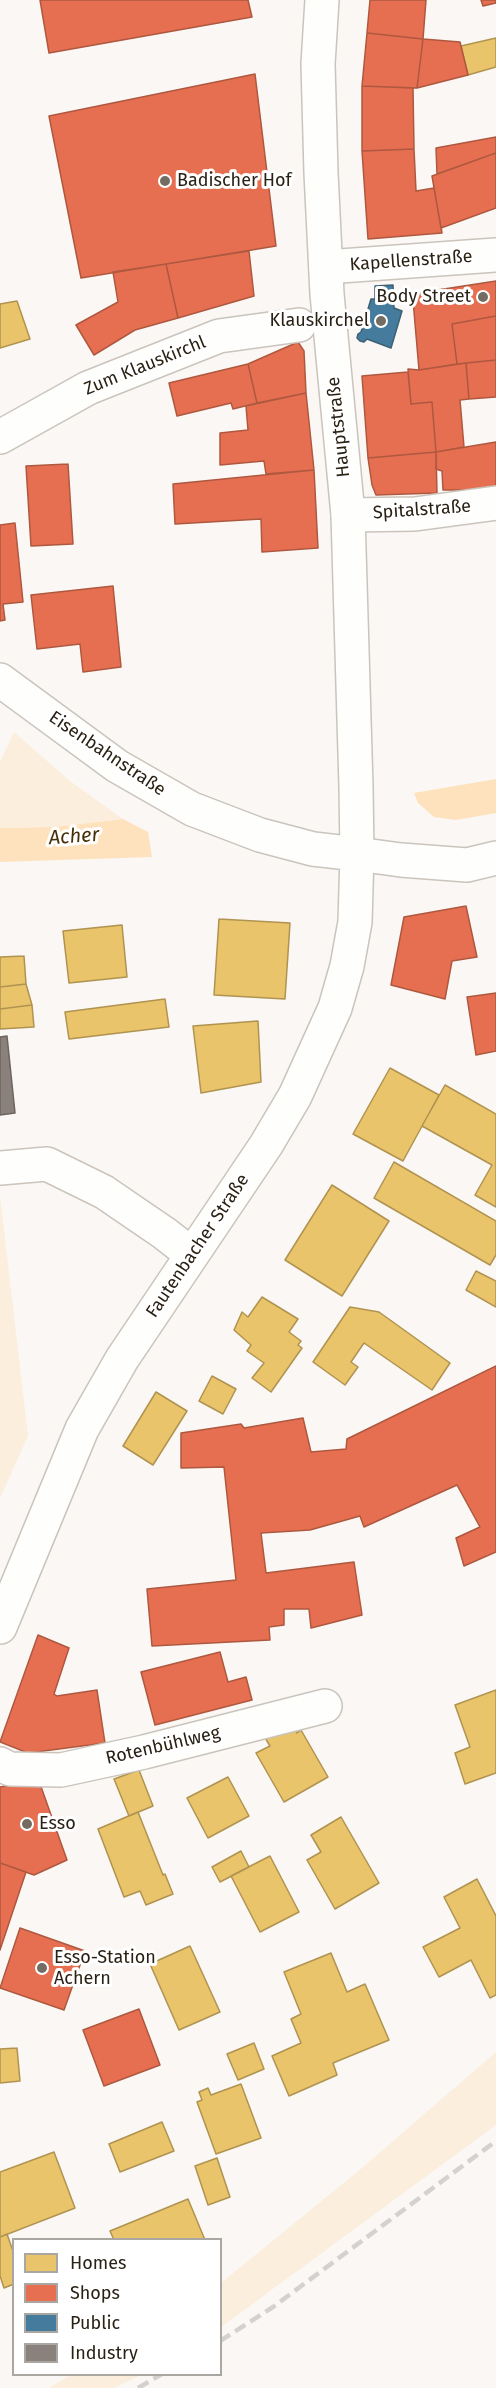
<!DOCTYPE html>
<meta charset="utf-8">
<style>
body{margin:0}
#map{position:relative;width:496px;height:2388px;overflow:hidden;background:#faf7f4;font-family:"Fira Sans",sans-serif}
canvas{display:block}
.legend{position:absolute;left:12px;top:2238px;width:210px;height:138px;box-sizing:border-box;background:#fff;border:2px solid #aaa6a1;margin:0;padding:8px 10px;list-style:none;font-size:18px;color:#2a2115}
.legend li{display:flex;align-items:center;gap:12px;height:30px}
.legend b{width:30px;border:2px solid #aaa6a1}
</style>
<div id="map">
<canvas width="496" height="2388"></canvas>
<ul class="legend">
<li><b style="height:16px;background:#e9c46a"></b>Homes</li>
<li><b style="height:16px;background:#e76f51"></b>Shops</li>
<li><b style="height:16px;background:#457b9d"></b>Public</li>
<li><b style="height:16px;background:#8a817c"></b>Industry</li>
</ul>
</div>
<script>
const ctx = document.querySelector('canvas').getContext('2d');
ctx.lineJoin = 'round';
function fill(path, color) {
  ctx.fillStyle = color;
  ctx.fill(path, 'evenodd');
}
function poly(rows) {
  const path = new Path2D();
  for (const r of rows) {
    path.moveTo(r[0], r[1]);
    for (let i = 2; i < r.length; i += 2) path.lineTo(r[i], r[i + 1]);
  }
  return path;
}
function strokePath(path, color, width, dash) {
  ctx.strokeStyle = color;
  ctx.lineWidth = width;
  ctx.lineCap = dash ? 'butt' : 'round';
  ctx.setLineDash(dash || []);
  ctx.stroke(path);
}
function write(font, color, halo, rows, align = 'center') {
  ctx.font = font + ' "Fira Sans",sans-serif';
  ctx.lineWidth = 6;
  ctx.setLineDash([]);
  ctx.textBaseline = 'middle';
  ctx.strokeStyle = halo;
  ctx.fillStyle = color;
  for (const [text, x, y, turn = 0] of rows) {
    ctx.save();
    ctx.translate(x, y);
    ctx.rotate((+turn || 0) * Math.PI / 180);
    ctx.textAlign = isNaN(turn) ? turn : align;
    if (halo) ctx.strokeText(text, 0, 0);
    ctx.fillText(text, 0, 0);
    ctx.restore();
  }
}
fill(poly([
 [14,732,70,781,123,819,55,827,0,828,0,762],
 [0,1196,28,1436,0,1498],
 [496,2052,496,2125,221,2327,221,2283,362,2168],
 [72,2374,141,2374,141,2375,114,2388,49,2388]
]), '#fbeedc');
fill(poly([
 [496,779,496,813,456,820,434,817,418,803,414,793],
 [123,819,148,832,152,857,0,862,0,828,55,827]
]), '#fee2be');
const homes = poly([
 [496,38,496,67,468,75,461,46,496,38],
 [17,301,30,339,0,348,0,304,17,301],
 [219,919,290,923,285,999,214,995,219,919],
 [122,925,127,977,69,983,63,931,122,925],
 [24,956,26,984,0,987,0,957,24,956],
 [26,984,32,1005,0,1009,0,987,26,984],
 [165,999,169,1027,69,1039,65,1012,165,999],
 [32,1005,34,1027,0,1029,0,1009,32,1005],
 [258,1021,261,1082,201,1093,193,1026,258,1021],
 [390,1068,439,1095,403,1161,353,1134,390,1068],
 [445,1085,496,1114,496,1207,475,1195,492,1165,422,1126,445,1085],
 [394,1162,496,1221,496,1255,490,1265,374,1198,394,1162],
 [332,1185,389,1221,342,1296,285,1260,332,1185],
 [476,1271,496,1281,496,1307,466,1290,476,1271],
 [262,1297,298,1319,289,1332,301,1341,298,1345,302,1348,271,1392,252,1378,264,1363,247,1351,251,1345,234,1330,242,1312,248,1317,262,1297],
 [350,1307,379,1312,450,1363,432,1390,364,1343,351,1362,358,1367,345,1385,313,1362,350,1307],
 [212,1376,236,1389,223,1414,199,1401,212,1376],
 [156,1392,187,1411,153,1465,123,1446,156,1392],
 [496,1690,496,1773,465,1784,455,1753,470,1747,455,1705,496,1690],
 [290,1721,297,1733,301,1730,328,1777,284,1802,256,1753,270,1746,264,1736,290,1721],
 [139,1770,153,1806,129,1816,114,1779,139,1770],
 [228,1777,249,1816,208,1838,187,1798,228,1777],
 [138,1812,163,1875,165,1874,173,1894,146,1905,140,1891,124,1897,98,1829,138,1812],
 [341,1817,379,1883,335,1909,307,1860,321,1852,311,1835,341,1817],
 [241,1851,249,1867,220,1882,212,1867,241,1851],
 [270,1856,299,1912,260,1932,231,1876,270,1856],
 [477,1879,496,1916,496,1995,490,1998,471,1960,439,1977,423,1947,460,1928,444,1897,477,1879],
 [190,1946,220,2012,179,2030,150,1964,190,1946],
 [331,1953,347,1992,365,1984,389,2040,333,2063,337,2075,289,2096,272,2056,301,2043,291,2019,301,2014,284,1972,331,1953],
 [254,2043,264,2069,238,2080,227,2054,254,2043],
 [17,2048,20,2081,0,2083,0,2049,17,2048],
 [241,2084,261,2138,216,2154,197,2102,202,2100,199,2092,208,2088,211,2095,241,2084],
 [162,2122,174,2151,120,2172,109,2144,162,2122],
 [54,2152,75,2208,0,2237,0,2172,54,2152],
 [217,2158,230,2197,208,2205,195,2166,217,2158],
 [188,2199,205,2240,114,2240,110,2231,188,2199],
 [7,2234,14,2254,14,2284,4,2288,0,2276,0,2237,7,2234]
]);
fill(homes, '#e9c46a');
strokePath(homes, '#b09350', 1.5);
const shops = poly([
 [40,0,248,0,252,17,49,53,40,0],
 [370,0,426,0,423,39,367,33,370,0],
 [481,0,496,0,496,3,483,6,481,0],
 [367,33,423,39,417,88,362,86,367,33],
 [423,39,460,42,468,75,417,88,423,39],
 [255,74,276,246,81,278,49,116,255,74],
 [362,86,413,88,414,149,362,151,362,86],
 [496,137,496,153,437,174,436,148,496,137],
 [414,149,416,191,434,188,442,233,368,239,362,151,414,149],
 [496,153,496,208,441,228,432,176,496,153],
 [249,251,254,296,178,318,166,264,249,251],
 [166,264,178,318,135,330,94,355,76,325,118,302,113,272,166,264],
 [496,281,496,316,452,324,457,364,419,370,413,300,418,293,496,281],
 [496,316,496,360,457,364,452,324,496,316],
 [298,342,304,351,306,393,257,403,248,364,298,342],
 [496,360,496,397,469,399,466,363,496,360],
 [466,363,469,399,460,400,464,447,436,452,432,402,411,404,408,369,419,370,466,363],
 [248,364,257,403,233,409,231,403,177,416,169,383,248,364],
 [408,372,411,404,432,402,436,452,368,458,362,376,408,372],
 [306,393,314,470,266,474,264,461,220,465,220,433,248,430,246,406,306,393],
 [496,442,496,485,494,490,443,490,442,471,436,469,436,452,496,442],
 [436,452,437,493,376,495,372,485,368,458,436,452],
 [68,464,73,544,31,546,26,466,68,464],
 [314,470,318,548,262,552,261,519,175,524,173,484,314,470],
 [15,523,23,602,3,604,5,620,0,621,0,525,15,523],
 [113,586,121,667,83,672,80,644,37,649,31,595,113,586],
 [466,906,477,957,452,961,445,999,391,985,404,917,466,906],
 [496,993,496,1051,476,1055,467,997,496,993],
 [496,1366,496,1552,464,1566,456,1538,480,1527,457,1485,364,1527,360,1516,310,1530,261,1533,266,1573,354,1562,362,1615,311,1628,309,1609,284,1609,284,1625,269,1627,270,1640,152,1646,147,1589,236,1580,224,1467,181,1468,181,1433,241,1424,244,1428,303,1418,311,1452,346,1449,347,1439,496,1366],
 [38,1635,69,1648,54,1694,57,1696,97,1690,105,1743,28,1753,0,1742,38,1635],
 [220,1652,228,1682,246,1677,252,1700,155,1725,141,1672,220,1652],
 [39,1781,67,1860,34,1875,0,1863,0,1787,39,1781],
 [0,1863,26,1872,0,1950,0,1863],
 [20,1928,85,1951,64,2010,0,1988,20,1928],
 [139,2009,160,2065,104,2086,83,2030,139,2009]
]);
fill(shops, '#e76f51');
strokePath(shops, '#ae583f', 1.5);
const public = poly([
 [393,285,394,308,402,311,391,348,367,339,364,342,360,341,357,338,358,334,361,332,371,299,375,299,375,286,393,285]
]);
fill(public, '#457b9d');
strokePath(public, '#3d6074', 1.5);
const industry = poly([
 [7,1036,15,1113,0,1115,0,1037,7,1036]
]);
fill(industry, '#8a817c');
strokePath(industry, '#6d645d', 1.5);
const street = poly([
 [326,267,496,255],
 [0,437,88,388,219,336,299,325],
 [348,515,415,514,496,503],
 [357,854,401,860,467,865,496,858],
 [0,1168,47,1164,104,1192,164,1233,191,1254],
 [0,1764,10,1769,61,1770,144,1752,325,1706]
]);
const secondary = poly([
 [0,680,117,766,192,809,260,835,313,849,357,854],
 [0,1627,82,1429,122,1359,266,1145,295,1096,335,1008,347,966,355,922,357,854,356,787,348,515,327,294,321,173,318,64,322,0]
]);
strokePath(street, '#cac4bc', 36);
strokePath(secondary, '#cac4bc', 36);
strokePath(street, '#fefefd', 33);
strokePath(secondary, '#fefefd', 33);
strokePath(poly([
 [220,2341,273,2307,496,2141],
 [138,2388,162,2374]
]), '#d4d2d1', 4.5, [12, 6]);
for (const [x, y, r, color] of [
 [165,181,6,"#736c63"],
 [483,297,6,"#736c63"],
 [381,321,6,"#736c63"],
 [27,1824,6,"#736c63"],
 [42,1968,6,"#736c63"]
]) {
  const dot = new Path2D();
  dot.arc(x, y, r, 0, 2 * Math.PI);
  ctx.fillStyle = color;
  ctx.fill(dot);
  strokePath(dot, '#fff', 2);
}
write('18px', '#2a2115', '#fff', [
 ["Badischer Hof",177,181],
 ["Body Street",471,297,"right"],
 ["Klauskirchel",369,321,"right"],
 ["Esso",39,1824],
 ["Esso-Station",54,1958],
 ["Achern",54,1979]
], 'left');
write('18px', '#2a2115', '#fff', [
 ["Kapellenstraße",411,261,-4],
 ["Zum Klauskirchl",145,366,-22],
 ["Hauptstraße",339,427,-96],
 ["Spitalstraße",422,510,-4],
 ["Eisenbahnstraße",107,754,34],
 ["Fautenbacher Straße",198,1246,-56],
 ["Rotenbühlweg",163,1746,-13]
]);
write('italic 20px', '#462e06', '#fff', [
 ["Acher",74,837,-4]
]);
</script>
